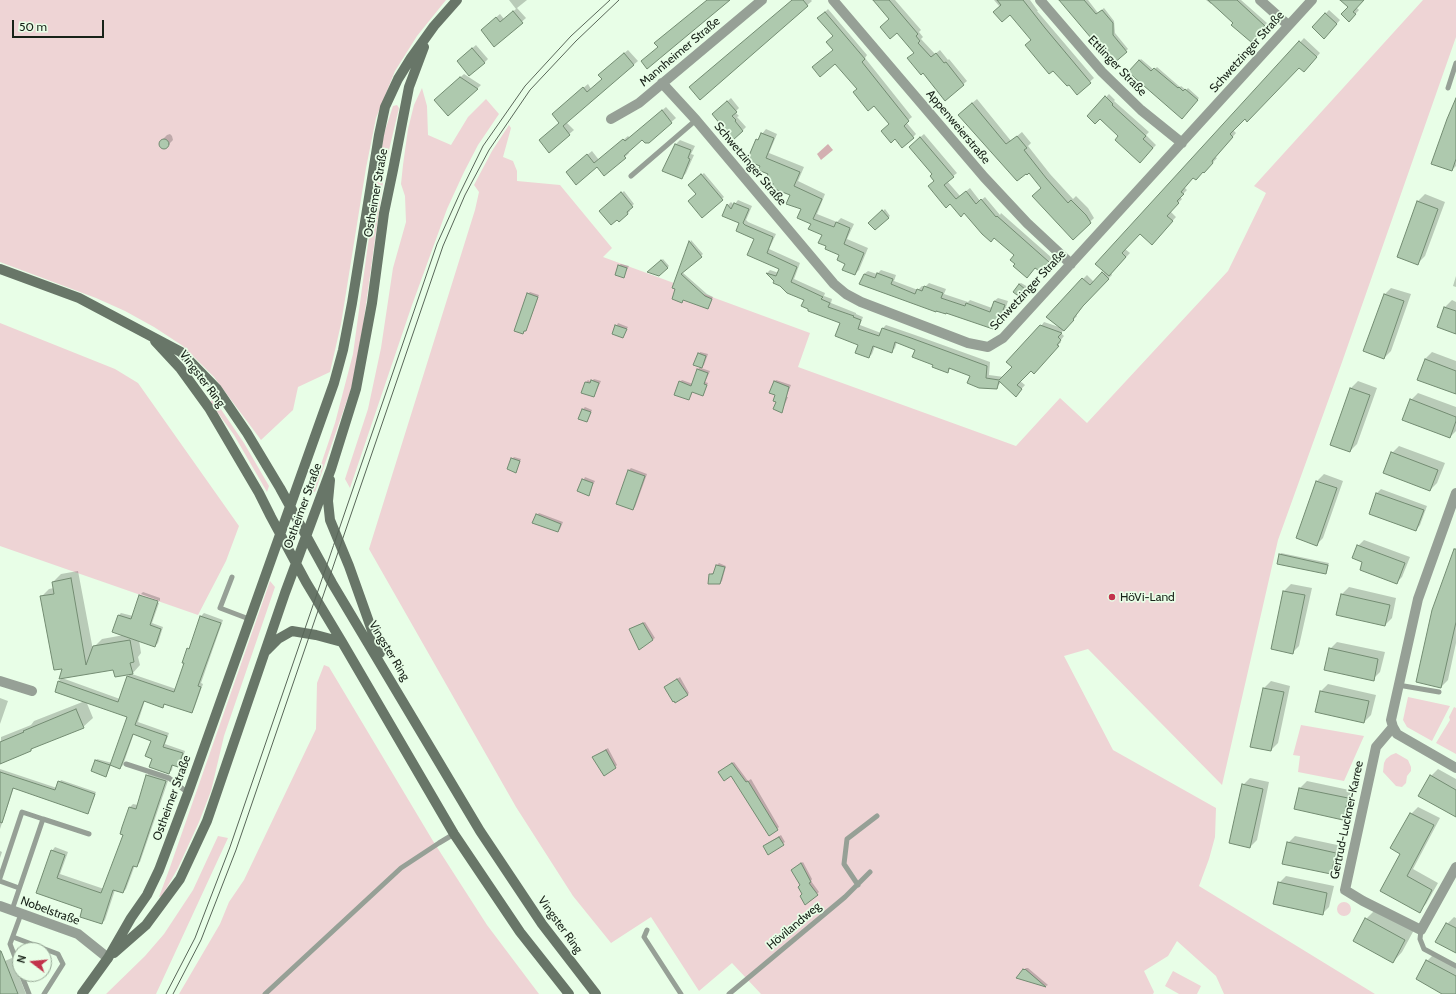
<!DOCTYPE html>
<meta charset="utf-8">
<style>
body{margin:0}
#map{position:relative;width:1456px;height:994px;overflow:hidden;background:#e8fee7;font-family:Cabin,sans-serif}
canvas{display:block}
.north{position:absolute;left:12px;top:942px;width:40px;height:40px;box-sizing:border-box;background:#e8fee7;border:1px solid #95a694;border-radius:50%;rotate:286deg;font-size:11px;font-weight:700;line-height:16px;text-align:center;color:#182218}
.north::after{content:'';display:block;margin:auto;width:14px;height:18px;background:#c2324b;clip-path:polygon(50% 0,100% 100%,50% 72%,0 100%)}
.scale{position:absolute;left:12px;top:20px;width:92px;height:18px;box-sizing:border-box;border:2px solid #182218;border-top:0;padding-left:5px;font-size:12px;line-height:14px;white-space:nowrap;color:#182218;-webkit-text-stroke:3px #e8fee7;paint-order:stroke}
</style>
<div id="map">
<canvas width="1456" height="994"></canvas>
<div class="north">N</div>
<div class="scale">50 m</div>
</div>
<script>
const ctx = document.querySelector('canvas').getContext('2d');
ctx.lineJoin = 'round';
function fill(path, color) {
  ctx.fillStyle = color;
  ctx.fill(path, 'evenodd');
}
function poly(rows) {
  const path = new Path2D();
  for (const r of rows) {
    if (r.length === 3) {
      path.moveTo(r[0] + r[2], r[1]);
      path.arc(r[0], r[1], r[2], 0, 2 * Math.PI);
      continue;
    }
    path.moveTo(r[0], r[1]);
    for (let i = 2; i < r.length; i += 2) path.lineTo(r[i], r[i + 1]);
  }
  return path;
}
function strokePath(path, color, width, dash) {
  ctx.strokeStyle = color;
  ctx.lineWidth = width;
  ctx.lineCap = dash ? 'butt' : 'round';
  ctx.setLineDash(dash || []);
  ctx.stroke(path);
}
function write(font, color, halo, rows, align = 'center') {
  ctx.font = font + ' Cabin,sans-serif';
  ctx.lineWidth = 3.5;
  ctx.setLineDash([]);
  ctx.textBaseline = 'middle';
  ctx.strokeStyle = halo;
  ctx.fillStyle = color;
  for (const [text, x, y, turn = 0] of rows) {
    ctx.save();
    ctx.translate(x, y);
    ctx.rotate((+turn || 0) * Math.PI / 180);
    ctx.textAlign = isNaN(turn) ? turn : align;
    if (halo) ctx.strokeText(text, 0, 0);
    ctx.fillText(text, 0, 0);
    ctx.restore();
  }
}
fill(poly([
 [0,0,446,0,417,36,395,71,376,118,366,168,341,324,330,372,298,387,293,410,261,440,214,377,183,346,154,327,125,311,96,298,0,262],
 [1423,0,1456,0,1456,37,1341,365,1278,540,1222,785,1088,649,1064,656,1113,750,1216,808,1215,837,1209,859,1199,886,1375,994,1224,994,1216,976,1177,941,1168,956,1144,971,1154,992,1153,994,761,994,732,963,699,991,651,917,611,943,573,896,516,807,369,549,475,210,479,192,474,185,492,151,509,125,511,128,503,157,513,161,517,171,517,181,560,185,612,248,603,257,810,333,798,367,1016,446,1060,398,1087,423,1228,271,1266,193,1254,186],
 [422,88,427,106,428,135,451,145,468,117,486,99,499,114,478,145,464,172,447,209,412,305,350,488,345,479,368,409,381,348,393,268,406,222,405,196,401,184,403,165,408,129,414,105],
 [397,105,399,108,385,167,363,326,352,386,315,492,312,491,335,423,353,354,378,171,384,134,393,106],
 [0,323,115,369,138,383,239,526,226,561,198,615,0,546],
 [212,399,214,399,244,443,269,486,267,492,234,435,210,402],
 [270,581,275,587,224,736,211,791,199,822,178,868,162,896,159,897,169,870],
 [324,665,329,667,433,841,487,925,539,994,179,994,220,924,229,902,244,880,316,729,317,683],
 [1408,697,1450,706,1432,741,1407,727,1403,720],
 [1454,707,1456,708,1456,754,1436,743,1450,720,1449,717],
 [1301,725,1364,736,1344,781,1298,772,1300,756,1293,755],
 [1396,753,1408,760,1411,767,1411,771,1407,776,1406,783,1402,787,1396,786,1383,772,1384,763,1386,759,1391,755],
 [218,836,228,838,156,994,106,994,145,956,164,934,193,890],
 [1344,909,7],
 [1173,971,1201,986,1197,994,1179,994,1165,986]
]), '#eed4d5');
fill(poly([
 [828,144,833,150,821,160,817,154]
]), '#d3b0b1');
fill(poly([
 [509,0,527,0,517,8,526,18,494,46,486,26,500,14,504,19,516,9],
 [793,0,811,0,812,1,700,98],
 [881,0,895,0,921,30,919,32,923,37,921,39,935,54,940,50,948,60,949,59,967,81,945,100,915,53,890,18],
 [994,0,1030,0,1038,11,1037,11,1094,78,1077,93,1010,14,1000,7],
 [1061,0,1088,0,1098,13,1104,8,1114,21,1115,33,1128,49,1114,62],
 [1206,0,1241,0,1267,23,1251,40,1235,23,1212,3,1211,4],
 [1341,0,1363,0,1356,7,1359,10,1349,21,1349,7],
 [828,9,867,55,865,58,912,117,906,122,916,134,913,137,895,138,890,124,874,105,858,89,834,50,834,36,822,15],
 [1329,10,1340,20,1328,34,1313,27],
 [1304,38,1320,53,1308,67,1299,66,1233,130,1236,133,1215,157,1217,158,1208,168,1194,177,1184,187,1187,190,1180,197,1182,199,1170,211,1176,217,1156,239,1140,232,1125,249,1130,253,1111,273,1112,275,1087,301,1076,315,1077,316,1061,333,1064,336,1060,341,1061,342,1037,369,1031,369,1020,381,1025,385,1016,395,1001,382,996,388,971,375,951,368,947,372,934,364,917,349,897,342,895,348,891,352,875,346,872,354,869,357,842,323,775,280,767,273,770,270,779,273,780,268,748,254,755,238,740,222,724,216,728,205,731,202,734,205,738,200,752,206,746,220,748,222,776,234,769,249,800,263,794,279,825,293,824,296,832,299,831,303,856,313,856,314,863,317,860,325,881,333,883,328,886,325,915,335,990,362,989,375,1004,377,1013,367,1044,322,1062,328,1083,279,1087,275,1094,282,1105,271,1097,264],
 [476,45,488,59,484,63,462,57],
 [628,50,638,61,566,122,574,130,549,151,560,122,557,110,588,84,591,89,603,79,603,71],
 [1141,59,1154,70,1157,67,1180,87,1181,86,1186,90,1188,88,1199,98,1182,117,1129,72],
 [464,74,481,85,477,89,440,96],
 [1109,94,1115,100,1114,101,1149,132,1146,135,1156,145,1140,162,1120,136,1100,117,1088,116],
 [731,98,739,108,735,112,739,116,737,117,746,127,743,130,717,111],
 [977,99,1011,141,1022,132,1031,143,1028,146,1050,174,1073,199,1076,196,1088,208,1094,218,1073,238,1042,187,1029,172,964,110],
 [1456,105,1456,166,1452,170],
 [666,107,676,118,648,142,642,139,628,151,629,153,625,157,605,174,597,166,571,168,592,151,599,160,628,136,630,138],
 [766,129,777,134,769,153,804,167,798,181,825,194,817,214,837,222,841,218,854,224,847,239,868,248,859,270,855,274,841,254,828,246,823,234,812,223,791,195,775,183,761,165,757,140],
 [170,134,172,136,173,140,166,147,162,148,160,146,160,142,167,135],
 [924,134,957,173,947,181,960,196,970,188,980,201,985,197,1000,215,1001,213,1052,258,1044,268,1016,263,1015,255,935,181,933,174,914,143],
 [680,140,695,146,691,154,694,155,686,173,682,178,676,144],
 [704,173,724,197,702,216,697,194,691,183],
 [624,191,634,204,628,209,630,211,628,213,619,221,600,212],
 [1425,194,1445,202,1425,256,1418,263,1398,257,1418,201],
 [885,209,890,216,875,229,870,223],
 [691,240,703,254,682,272,707,294,713,297,709,306,684,299,682,301,676,288,674,287],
 [663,259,669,266,659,275,649,271],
 [621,264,629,266,623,277,619,265],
 [881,270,896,275,894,281,918,290,922,286,925,287,929,283,946,289,944,294,968,302,970,300,992,308,994,301,998,298,1008,301,1006,307,1008,308,1003,320,999,324,997,323,993,328,864,274,868,271,877,274],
 [1456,276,1456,287,1453,286],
 [1021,283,1028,287,1022,294,1019,284],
 [1391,288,1411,294,1391,351,1384,358,1384,295],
 [530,292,539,295,527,328,523,333,528,294],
 [1452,300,1456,302,1456,333,1445,307],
 [618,323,628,327,623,336,613,333],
 [700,352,708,354,704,365,701,368,710,371,705,382,708,383,703,395,693,391,689,399,680,382,682,380,693,384,698,369,701,366,699,354],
 [1432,352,1456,361,1456,393,1425,359],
 [594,379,601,381,594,396,586,382,588,380,591,382],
 [776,380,791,385,786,397,788,397,782,411,777,401,774,382],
 [1358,381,1377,388,1357,444,1350,451,1331,444,1351,388],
 [1418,393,1456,407,1456,431,1450,437,1411,400],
 [585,407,592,410,587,421,583,409],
 [1399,446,1445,463,1437,483,1430,490,1392,453],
 [514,457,521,459,516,471,512,459],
 [631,468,647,474,635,507,633,509,617,504,629,470],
 [1324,474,1343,481,1323,538,1316,545,1297,538,1317,481],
 [585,477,595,481,588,494,578,491],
 [1381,489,1427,506,1420,525,1416,530,1370,513,1377,493],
 [539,513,563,522,560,529,558,531,537,515],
 [1364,540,1410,557,1402,577,1396,583,1358,546],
 [1456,549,1456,643,1448,680,1441,687,1433,610],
 [1281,553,1329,563,1327,571,1325,573,1280,555],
 [719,563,726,566,722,581,720,583,710,575,712,573,714,573,717,565],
 [78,571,93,650,94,647,102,639,124,635,118,616,121,613,133,616,140,595,159,603,152,623,163,627,158,643,155,646,139,640,141,653,138,657,140,665,132,674,176,689,186,663,188,649,191,646,201,616,204,613,223,620,201,683,203,684,194,709,191,712,166,703,163,706,145,700,138,722,169,733,165,744,185,751,181,763,178,766,173,765,172,770,169,773,153,758,152,740,134,733,123,765,120,768,111,765,106,776,95,761,97,759,112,763,128,716,86,701,93,718,83,727,34,747,31,750,0,763,1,737,31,725,34,721,85,701,56,691,59,681,62,678,120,699,128,676,131,673,114,669,64,668,42,596,49,589,54,588,53,582,61,574],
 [1291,584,1312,588,1299,646,1292,653,1272,648,1284,591],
 [1349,587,1396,598,1392,618,1385,625,1342,594],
 [143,592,160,598,160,601,141,594],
 [645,622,655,638,639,648,630,629],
 [1337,642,1385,652,1380,672,1373,679,1330,649],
 [680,677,689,693,687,695,667,686],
 [1271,681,1290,686,1278,743,1271,750,1251,746,1264,688],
 [1328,684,1376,695,1371,715,1364,722,1316,711,1321,691],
 [0,698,8,701,0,724],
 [608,748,617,765,615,767,593,757],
 [734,762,748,781,751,779,779,827,777,829,731,775,719,772],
 [0,769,57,788,61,780,96,792,89,811,87,813,14,787,0,829],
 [1438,769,1456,779,1456,816,1431,776],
 [151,772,169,778,140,862,136,866,135,865,126,889,123,892,115,890,105,920,102,923,84,909,38,893,52,851,55,847,68,852,60,874,104,889,124,835,130,807,133,804,138,805,147,775],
 [1250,778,1269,782,1257,840,1250,847,1243,785],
 [1307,781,1354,791,1350,812,1343,819,1300,788],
 [1418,807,1440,818,1413,869,1438,883,1426,904,1419,911,1381,891,1402,853,1411,814],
 [781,835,785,842,769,853,766,844],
 [1295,836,1342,846,1338,866,1331,873,1288,843],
 [0,851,2,852,0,858],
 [803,862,812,879,811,881,819,892,805,903,801,885,792,870],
 [1286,876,1334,886,1329,907,1322,914,1279,883],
 [1376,909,1414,930,1402,952,1393,962,1366,919],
 [1454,917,1456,918,1456,952,1447,924],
 [1434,954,1456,966,1456,994,1445,994,1427,961],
 [12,958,26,994,0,994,0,963],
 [1026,968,1028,968,1048,985,1046,986,1017,977]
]), '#0003');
const building = poly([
 [707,0,730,0,647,69,641,61,658,47,654,43,707,0],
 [792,0,803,0,808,6,700,100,689,87,792,0],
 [873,0,889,0,918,34,916,36,920,41,918,43,931,57,936,53,944,63,946,62,964,85,945,101,923,73,921,75,907,58,914,53,897,33,890,39,880,27,889,19,873,0],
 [997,0,1023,0,1045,28,1091,83,1077,95,1069,85,1067,86,1053,71,1049,74,1025,45,1031,40,1010,15,1002,22,993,12,1001,5,997,0],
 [1059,0,1084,0,1096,14,1102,10,1113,23,1113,35,1127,52,1113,64,1059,0],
 [1208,0,1237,0,1265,26,1251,42,1231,25,1233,23,1208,0],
 [1340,0,1364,0,1353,12,1356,14,1349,22,1341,14,1348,7,1340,0],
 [513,11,523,23,494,47,481,30,496,17,500,22,513,11],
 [825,12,865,59,862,62,909,121,904,126,914,138,902,148,895,139,891,143,881,131,889,124,874,106,868,111,853,92,857,89,835,64,820,77,812,67,833,50,826,42,833,36,817,18,825,12],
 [1325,13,1337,24,1324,39,1312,27,1325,13],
 [1299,41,1317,57,1304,72,1299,68,1247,122,1245,119,1230,134,1233,137,1212,161,1213,163,1204,173,1203,172,1196,180,1193,178,1181,192,1184,194,1177,201,1179,203,1167,216,1173,221,1152,245,1140,234,1122,253,1126,257,1109,276,1095,264,1299,41],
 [472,48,485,63,469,76,457,61,472,48],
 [624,53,634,65,563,126,570,135,549,153,539,140,559,123,552,114,583,87,587,92,602,79,598,75,624,53],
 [1139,60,1151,71,1154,68,1178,88,1179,87,1183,91,1185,89,1198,100,1182,119,1128,72,1139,60],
 [460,77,478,89,448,116,434,100,460,77],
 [1105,96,1113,104,1112,105,1146,136,1143,139,1153,148,1140,163,1115,140,1118,136,1100,119,1095,124,1087,116,1105,96],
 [1456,98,1456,159,1452,171,1431,164,1447,119,1456,98],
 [727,101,737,112,732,116,736,120,735,121,743,131,733,140,712,114,727,101],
 [972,103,1006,144,1017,136,1027,148,1024,150,1046,178,1068,203,1071,200,1086,215,1091,223,1073,240,1032,196,1041,188,1029,173,1027,175,1026,174,1017,181,958,115,972,103],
 [662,110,672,123,649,143,645,143,642,140,624,156,626,158,604,176,597,167,576,185,566,172,587,154,594,163,623,139,625,141,662,110],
 [761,133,774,138,766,158,800,172,794,186,822,199,813,219,834,227,836,222,850,228,844,244,864,253,855,275,842,270,845,264,837,260,839,255,825,249,826,246,818,243,822,235,808,229,811,224,797,218,801,209,786,204,790,195,772,188,773,183,765,180,768,174,758,170,760,166,752,163,748,158,756,139,758,140,761,133],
 [920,137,954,177,944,185,956,199,966,191,976,204,981,199,996,217,997,216,1049,262,1041,272,1035,268,1027,278,1013,266,1015,264,1010,260,1014,255,994,238,991,242,982,234,964,213,961,217,950,204,946,208,928,186,934,181,930,176,932,174,909,147,920,137],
 [164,144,5],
 [675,144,691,150,688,158,690,159,682,179,662,171,675,144],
 [701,174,723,200,702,218,688,201,696,194,688,185,701,174],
 [621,192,633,207,627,212,628,214,619,222,617,220,611,225,599,211,621,192],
 [1417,201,1438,209,1418,265,1397,257,1417,201],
 [734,203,749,209,743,223,745,225,773,237,767,253,797,267,791,282,823,297,821,299,830,303,828,307,854,316,853,317,861,320,858,329,879,336,882,328,911,338,987,366,986,378,999,380,1012,367,1006,362,1040,325,1062,333,1058,337,1061,340,1057,345,1059,346,1034,374,1031,371,1017,385,1022,389,1016,397,999,381,997,389,979,388,967,383,970,376,949,368,948,373,932,367,933,365,912,357,915,350,895,342,892,353,873,346,869,358,855,353,858,345,835,336,840,323,808,311,808,309,801,306,804,300,787,293,780,286,773,283,774,281,766,273,776,276,779,269,747,255,754,239,736,231,739,223,722,216,727,204,731,209,734,203],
 [882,210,889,218,875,230,868,223,882,210],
 [689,241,702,257,681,274,705,296,712,299,708,309,683,300,682,303,672,299,675,289,672,288,689,241],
 [661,260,668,268,659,276,647,272,661,260],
 [618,265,627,268,624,278,615,275,618,265],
 [1102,272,1109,279,1083,306,1073,319,1074,320,1064,331,1046,317,1082,278,1090,285,1102,272],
 [877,273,893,279,891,284,915,294,917,289,922,291,924,286,943,293,941,298,965,306,966,303,990,312,994,301,1005,305,1003,310,1005,311,1000,325,995,323,993,329,946,313,946,314,936,311,936,312,859,284,864,274,875,278,877,273],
 [1019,284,1026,290,1021,298,1013,292,1019,284],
 [527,293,538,297,526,331,524,331,523,334,514,331,527,293],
 [1384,294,1404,301,1384,359,1363,351,1384,294],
 [1444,307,1456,311,1456,334,1437,327,1444,307],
 [615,325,627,329,623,338,612,334,615,325],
 [698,353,706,356,702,368,693,365,698,353],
 [1425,359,1456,371,1456,394,1417,380,1425,359],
 [697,369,708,373,704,384,707,385,703,396,692,392,689,400,674,395,679,381,691,386,697,369],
 [591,380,599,383,594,397,581,393,585,382,590,383,591,380],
 [774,381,789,387,782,413,773,409,776,402,773,401,775,395,769,393,774,381],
 [1350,388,1370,395,1350,452,1330,445,1350,388],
 [1410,399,1456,417,1456,421,1450,438,1402,420,1410,399],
 [582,409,591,412,587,422,578,419,582,409],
 [1391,452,1438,470,1430,491,1383,473,1391,452],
 [511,458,520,461,516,473,507,469,511,458],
 [628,470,645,476,633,510,616,504,628,470],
 [582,479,593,483,589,496,577,491,582,479],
 [1316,481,1337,488,1317,546,1296,538,1316,481],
 [1376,493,1424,510,1416,531,1369,514,1376,493],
 [536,514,561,524,558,532,532,523,536,514],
 [1357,545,1405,563,1397,584,1360,570,1362,562,1352,558,1357,545],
 [1454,549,1456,549,1456,622,1441,688,1416,682,1432,610,1454,549],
 [1279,554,1328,565,1326,574,1277,564,1279,554],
 [716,565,725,567,720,584,708,584,709,574,713,574,716,565],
 [71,578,86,665,93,646,130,640,134,662,130,663,133,674,115,677,113,670,59,679,62,669,54,670,40,596,54,594,52,582,71,578],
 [1283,591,1305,595,1293,654,1271,649,1283,591],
 [1341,594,1390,605,1385,626,1336,615,1341,594],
 [139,595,158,601,150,625,161,629,155,647,112,632,118,615,131,619,139,595],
 [200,616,221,623,198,686,201,687,192,713,164,704,163,708,144,701,135,725,167,736,163,747,183,753,178,767,172,765,169,774,149,767,152,759,145,756,151,741,133,734,120,769,110,765,127,717,55,692,58,681,118,702,127,676,174,692,184,663,182,663,187,648,189,649,200,616],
 [643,623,653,640,639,650,629,629,643,623],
 [1329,648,1378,659,1374,681,1324,670,1329,648],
 [677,679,688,695,675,703,674,701,673,702,664,687,677,679],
 [1263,688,1284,692,1271,751,1250,747,1263,688],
 [1320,691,1369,701,1364,723,1315,712,1320,691],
 [76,709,84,728,31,749,31,751,0,764,0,742,24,732,23,731,76,709],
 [606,750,616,768,604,776,592,757,606,750],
 [95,760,110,765,106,777,91,771,95,760],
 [732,763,746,782,748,781,778,830,769,836,731,776,724,781,718,772,732,763],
 [0,772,55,790,58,781,95,794,88,814,13,788,2,823,0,822,0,772],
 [146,775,166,781,137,867,133,866,123,893,113,890,102,924,80,917,82,909,36,893,51,850,65,855,57,878,101,893,123,835,120,834,122,827,129,807,136,809,146,775],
 [1430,775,1456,790,1456,817,1418,796,1430,775],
 [1242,784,1263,789,1250,848,1229,843,1242,784],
 [1299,788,1348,798,1343,820,1294,809,1299,788],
 [1410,813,1434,825,1407,876,1432,890,1420,913,1380,891,1400,854,1390,848,1410,813],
 [779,837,784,845,768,855,763,846,779,837],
 [1287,842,1336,853,1331,874,1282,864,1287,842],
 [801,863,811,882,809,883,818,895,805,905,800,896,802,894,798,887,800,885,791,870,801,863],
 [1278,882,1327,893,1323,915,1273,904,1278,882],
 [1365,918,1405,940,1393,963,1353,941,1365,918],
 [1446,923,1456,928,1456,953,1435,942,1446,923],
 [0,951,1,951,18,994,0,994,0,951],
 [1426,960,1456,976,1456,994,1442,994,1416,979,1426,960],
 [1023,969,1024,970,1025,969,1046,987,1016,978,1023,969]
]);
fill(building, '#aec9ae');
strokePath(building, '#738c72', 1);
strokePath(poly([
 [1448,88,1456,63],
 [631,176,696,120],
 [232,577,220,608,249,619],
 [1398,685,1439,692],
 [126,764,169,778,188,793],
 [43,819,89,834],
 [0,878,22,812,43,819,12,910],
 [0,881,19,888],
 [858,885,844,864,847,839,877,816],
 [647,930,644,937,681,994],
 [1421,930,1420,939,1424,949,1456,966],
 [13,937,58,954,63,964,44,994],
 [20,970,10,944,21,914],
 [21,974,29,994],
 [265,994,401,868,439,843,454,834],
 [729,994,845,897,870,872]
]), '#96a096', 5);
strokePath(poly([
 [833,0,984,177,1027,223,1071,264],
 [1040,0,1102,72,1141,110,1182,143],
 [1260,0,1288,25],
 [662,83,696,120,834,284,846,294,861,302,968,343,988,347,1003,338,1312,0],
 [611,119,639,103,762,0],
 [1456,493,1418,599,1391,720,1393,727,1397,734,1456,768],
 [0,681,32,691],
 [1393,727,1376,747,1345,890,1363,901,1421,930,1456,867],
 [0,906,78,934,108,958]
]), '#96a096', 10);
strokePath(poly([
 [0,269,79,298,181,352,217,389,247,433,280,488,332,583,480,831,542,924,596,994],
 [155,341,180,368,209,408,259,493,271,517,306,582,342,642,454,834,520,932,569,994],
 [330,480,328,501,330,520,349,566,380,653],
 [266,651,278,639,292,631,316,635,342,642],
 [114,953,146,925,180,879,207,821,285,593,331,469,356,389,372,303,384,213,393,170,409,87,424,47],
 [82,994,108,958,131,918,147,895,159,870,188,793,334,383,343,350,352,303,379,135,385,107,398,79,411,58,434,26,457,0]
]), '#687668', 10);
strokePath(poly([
 [166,994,195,938,230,847,437,244,460,193,483,146,525,86,571,36,610,0],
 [173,994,201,940,236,850,443,246,465,195,489,150,530,90,576,41,619,0]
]), '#586658', 1);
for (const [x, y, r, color] of [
 [1112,597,4,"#c2324b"]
]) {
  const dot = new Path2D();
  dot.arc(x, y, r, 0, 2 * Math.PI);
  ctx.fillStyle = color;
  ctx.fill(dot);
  strokePath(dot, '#e8fee7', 1.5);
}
write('12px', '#182218', '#e8fee7', [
 ["Mannheimer Straße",680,52,-40],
 ["Schwetzinger Straße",1247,52,-48],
 ["Ettlinger Straße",1117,66,46],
 ["Appenweierstraße",958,127,50],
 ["Schwetzinger Straße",750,164,50],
 ["Ostheimer Straße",376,193,-80],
 ["Schwetzinger Straße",1028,290,-47],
 ["Vingster Ring",202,379,53],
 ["Ostheimer Straße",303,506,-70],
 ["Vingster Ring",389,651,59],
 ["Ostheimer Straße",172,798,-70],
 ["Gertrud-Luckner-Karree",1347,820,-78],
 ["Nobelstraße",50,911,20],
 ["Vingster Ring",560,925,54],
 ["Hövilandweg",794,926,-40]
]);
write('12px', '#182218', '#e8fee7', [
 ["HöVi-Land",1120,597]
], 'left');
</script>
